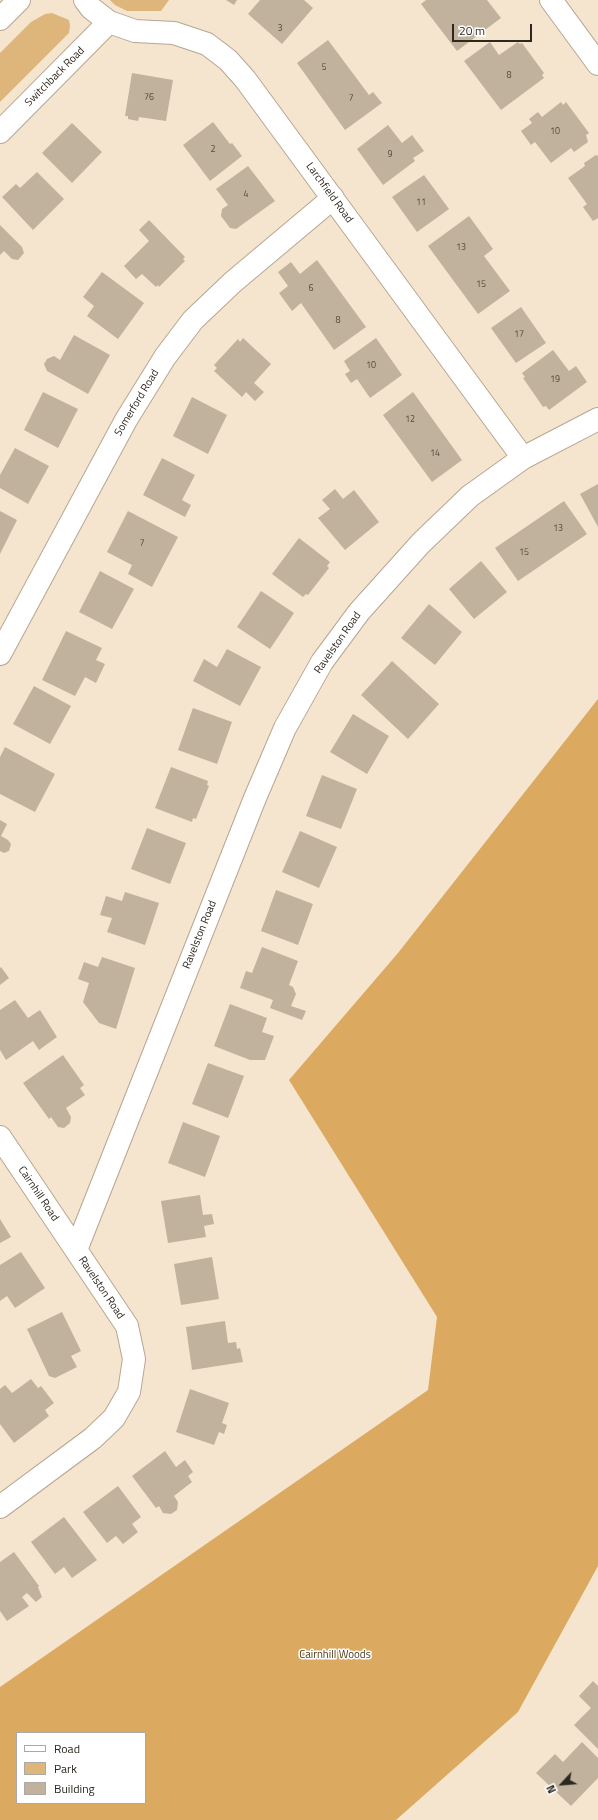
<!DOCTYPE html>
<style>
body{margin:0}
#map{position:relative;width:598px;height:1820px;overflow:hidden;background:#f5e5cf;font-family:"Titillium Web",sans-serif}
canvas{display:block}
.legend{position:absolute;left:16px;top:1732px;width:130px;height:72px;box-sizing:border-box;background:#fff;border:1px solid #aba9a5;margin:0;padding:5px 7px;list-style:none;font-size:12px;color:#2d271f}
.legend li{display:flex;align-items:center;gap:8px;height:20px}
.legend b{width:20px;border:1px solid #aba9a5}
.north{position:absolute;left:542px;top:1764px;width:40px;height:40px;-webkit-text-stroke:3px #fff;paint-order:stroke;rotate:244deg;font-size:11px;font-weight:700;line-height:16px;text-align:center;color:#2d271f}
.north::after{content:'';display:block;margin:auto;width:14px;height:18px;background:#2d271f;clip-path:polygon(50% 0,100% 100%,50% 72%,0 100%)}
.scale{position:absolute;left:452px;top:24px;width:80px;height:18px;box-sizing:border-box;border:2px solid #2d271f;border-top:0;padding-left:5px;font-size:12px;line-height:14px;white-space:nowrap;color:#2d271f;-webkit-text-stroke:3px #fff;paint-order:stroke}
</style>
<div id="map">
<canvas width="598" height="1820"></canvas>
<ul class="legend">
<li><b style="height:5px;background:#fff"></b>Road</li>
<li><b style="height:11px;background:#deb67c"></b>Park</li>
<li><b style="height:11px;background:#c1b29d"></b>Building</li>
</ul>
<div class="north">N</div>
<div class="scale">20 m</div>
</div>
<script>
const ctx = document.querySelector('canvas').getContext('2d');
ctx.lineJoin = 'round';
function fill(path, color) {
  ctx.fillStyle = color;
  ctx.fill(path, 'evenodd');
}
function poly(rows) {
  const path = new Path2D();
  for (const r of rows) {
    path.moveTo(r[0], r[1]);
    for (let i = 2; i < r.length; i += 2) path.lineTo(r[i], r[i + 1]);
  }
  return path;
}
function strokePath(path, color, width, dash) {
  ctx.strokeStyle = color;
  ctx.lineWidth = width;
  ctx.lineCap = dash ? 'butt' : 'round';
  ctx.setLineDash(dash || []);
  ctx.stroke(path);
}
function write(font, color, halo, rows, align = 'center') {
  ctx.font = font + ' "Titillium Web",sans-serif';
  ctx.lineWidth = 3;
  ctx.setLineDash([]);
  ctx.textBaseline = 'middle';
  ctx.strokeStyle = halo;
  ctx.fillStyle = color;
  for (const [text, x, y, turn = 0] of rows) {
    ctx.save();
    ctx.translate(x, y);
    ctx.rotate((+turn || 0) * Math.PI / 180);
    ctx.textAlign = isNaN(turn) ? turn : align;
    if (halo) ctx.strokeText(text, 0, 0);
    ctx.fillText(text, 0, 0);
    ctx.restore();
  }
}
fill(poly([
 [110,0,169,0,161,11,127,11,115,5],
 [52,13,69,20,70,26,69,33,0,102,0,53,31,22,45,14]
]), '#deb67c');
fill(poly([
 [598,699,598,1566,518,1712,396,1820,0,1820,0,1687,428,1390,437,1317,289,1080,398,953],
 [17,1733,145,1733,145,1803,17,1803]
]), '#dba960');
fill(poly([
 [226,0,237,0,234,5],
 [260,0,304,0,313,8,282,44,248,14],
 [426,0,487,0,501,18,457,51,421,4],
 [328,40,369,95,373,92,382,103,345,130,297,63],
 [490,42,499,55,518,42,520,44,522,43,544,73,542,75,544,78,501,110,464,61],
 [132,73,173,80,166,121,139,117,138,121,128,119,128,116,125,116],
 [561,102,563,105,566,102,589,133,586,135,588,142,574,152,571,148,551,163,535,142,531,145,521,131,532,123,529,119,538,112,542,117],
 [213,122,230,144,232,143,242,156,210,181,183,145],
 [72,123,102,152,72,183,42,153],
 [388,125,402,143,412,135,424,151,413,158,415,161,383,185,357,149],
 [596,155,598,156,598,218,593,221,583,207,587,204,568,178,585,166,584,163],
 [248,166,275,201,236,229,230,228,221,216,222,209,228,205,216,189],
 [37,172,64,199,33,230,2,197,16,184,20,188],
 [424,175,449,209,417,232,392,197],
 [469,216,493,249,484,256,510,291,478,314,428,246],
 [149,220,185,257,183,259,185,261,159,287,158,285,156,287,142,274,136,279,124,266,149,241,139,230],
 [0,225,22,247,24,253,18,260,12,259,4,251,0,255],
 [317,260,366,327,334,350,301,303,292,311,279,293,288,286,278,272,291,262,300,274],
 [102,272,144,303,118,339,87,316,94,306,83,297],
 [521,307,546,343,516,363,491,328],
 [74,335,110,355,88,394,47,371,44,364,47,359,54,356,60,360],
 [243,338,271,364,254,383,264,392,255,401,246,392,242,397,214,371,217,368,214,365,238,339,240,342],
 [376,338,402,375,370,398,357,379,351,383,345,374,350,371,344,361],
 [553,350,569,371,576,366,587,382,549,410,546,406,543,407,523,378,525,377,522,373],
 [43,392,78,409,58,448,24,430],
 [413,392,462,460,432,482,383,415],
 [192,397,227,415,208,454,173,436],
 [15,448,49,466,28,504,0,488,0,475],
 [162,458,195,475,182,500,191,505,185,517,143,495],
 [598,484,598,527,580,494],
 [335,489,343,499,354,490,379,522,345,550,318,518,330,509,322,500],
 [564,501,587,534,518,581,495,548],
 [0,511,17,520,0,554],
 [128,511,178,537,152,587,128,574,132,565,107,552],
 [299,538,330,562,327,566,329,568,308,595,306,594,303,597,272,574],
 [481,561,507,592,474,619,449,589],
 [100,571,134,589,112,629,79,612],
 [261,591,294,613,270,649,237,627],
 [429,604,462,632,435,665,401,638],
 [66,631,102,648,96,660,105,664,96,683,85,677,75,696,42,680],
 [227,649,261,667,240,706,193,681,204,659,217,667],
 [392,661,439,704,408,739,361,695],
 [34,686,71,706,50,744,13,724],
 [193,708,232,722,217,764,178,750],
 [353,714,389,736,367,774,330,752],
 [5,747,55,774,35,812,0,794,0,757],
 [171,767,208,781,207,785,209,786,196,819,193,818,192,822,155,808],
 [322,775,357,789,341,829,306,816],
 [0,820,7,824,1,836,8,840,11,844,9,851,4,853,0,851],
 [147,828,186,843,170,884,131,869],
 [300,831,337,847,319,888,282,872],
 [276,890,313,904,298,945,261,931],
 [125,892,159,903,145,945,107,932,112,918,100,915,106,896,122,901],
 [262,947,298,961,289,985,293,987,296,994,291,1006,306,1011,302,1020,270,1008,273,1000,240,988,246,971,252,973],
 [102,957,135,968,116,1029,99,1023,83,1002,89,983,78,979,84,962,98,967],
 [1,967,9,978,0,985,0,968],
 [15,1000,28,1018,40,1010,57,1037,39,1050,33,1041,6,1060,0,1050,0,1010],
 [230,1004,267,1018,262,1032,274,1036,265,1060,250,1060,214,1046],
 [63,1055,84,1085,80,1088,85,1095,66,1108,71,1117,70,1123,64,1128,58,1127,51,1117,49,1119,23,1083],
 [208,1063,244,1076,228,1118,192,1104],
 [183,1122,220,1136,205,1177,168,1163],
 [200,1195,203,1215,212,1214,214,1224,204,1226,206,1237,168,1243,161,1201],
 [0,1219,11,1237,0,1243],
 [21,1252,45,1288,15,1308,7,1296,0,1301,0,1265],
 [212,1257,219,1299,181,1305,174,1264],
 [62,1312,81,1351,71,1356,77,1367,55,1378,49,1376,27,1329],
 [225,1321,228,1343,236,1342,237,1349,240,1348,243,1362,192,1370,186,1327],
 [31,1379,38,1388,41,1386,54,1403,45,1410,49,1416,14,1443,0,1424,0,1389,5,1385,12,1393],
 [190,1389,229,1403,222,1423,227,1425,224,1434,219,1432,214,1445,176,1432],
 [165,1451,176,1467,185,1460,193,1472,188,1476,192,1482,174,1496,178,1502,177,1510,171,1514,163,1513,159,1506,156,1508,132,1476],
 [118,1486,141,1517,132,1524,138,1532,123,1544,116,1536,107,1543,83,1512],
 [64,1517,97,1560,72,1578,64,1567,55,1574,31,1542],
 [14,1552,39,1586,38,1587,42,1597,36,1602,27,1593,22,1597,29,1606,7,1621,0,1611,0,1562],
 [593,1681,598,1686,598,1749,574,1725,591,1708,579,1696],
 [582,1742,598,1758,598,1778,571,1806,536,1773,555,1754,563,1762]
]), '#c1b29d');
const minor = poly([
 [85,0,91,8,109,22,135,31,174,33,207,44,228,60,245,79,523,458],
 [551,0,598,64],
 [0,132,109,22],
 [0,654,126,420,165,357,193,320,233,282,333,198],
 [0,1137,76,1250],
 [0,1507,93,1438,114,1418,129,1392,134,1359,127,1326,76,1250,255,798,285,728,322,662,359,612,421,543,470,496,523,458,598,419]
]);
const major = poly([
 [0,19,19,0]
]);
strokePath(minor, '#b6a692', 24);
strokePath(major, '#b6a692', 24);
strokePath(minor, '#fff', 22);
strokePath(major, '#fff', 22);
write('9px', '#524a3e', null, [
 ["3",280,29],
 ["5",324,68],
 ["8",509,76],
 ["76",149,98],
 ["7",351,99],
 ["10",555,132],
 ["2",213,150],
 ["9",390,155],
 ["4",246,195],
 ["11",421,203],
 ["13",461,248],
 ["15",481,285],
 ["6",311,289],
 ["8",338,321],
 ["17",519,335],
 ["10",371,366],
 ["19",555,380],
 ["12",410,420],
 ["14",435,454],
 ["13",558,529],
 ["7",142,544],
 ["15",524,553]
]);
write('11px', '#2d271f', '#fff', [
 ["Switchback Road",55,77,-45],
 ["Larchfield Road",329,193,54],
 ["Somerford Road",137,403,-59],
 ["Ravelston Road",338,643,-55],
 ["Ravelston Road",200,935,-68],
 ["Cairnhill Road",38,1194,56],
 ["Ravelston Road",101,1288,56]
]);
write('11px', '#4c3717', '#fff', [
 ["Cairnhill Woods",335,1655]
]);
</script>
